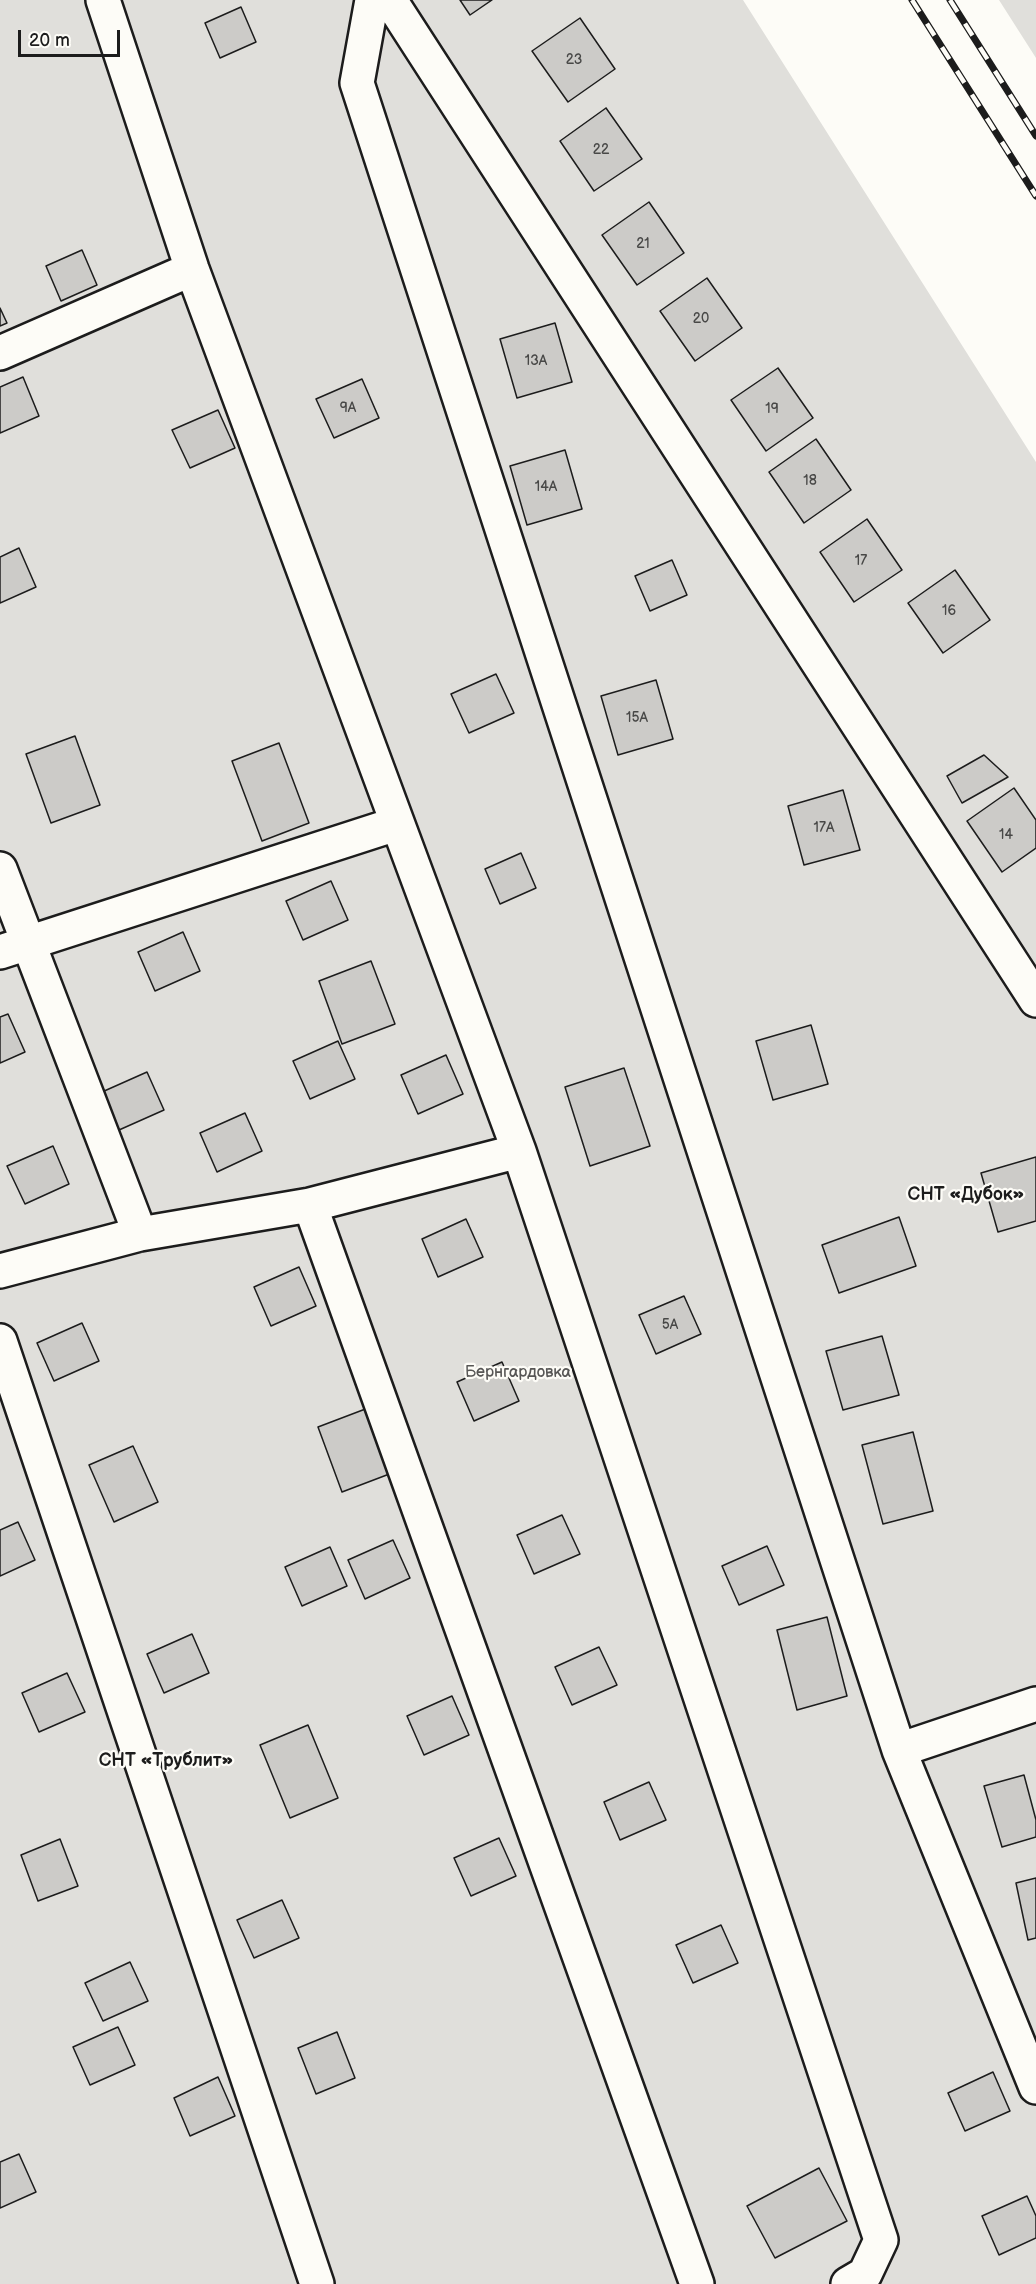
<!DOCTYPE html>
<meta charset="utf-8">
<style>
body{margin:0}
#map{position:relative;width:1036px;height:2284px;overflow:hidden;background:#fdfcf7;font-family:"Balsamiq Sans",sans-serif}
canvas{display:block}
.scale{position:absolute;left:18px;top:30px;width:102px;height:27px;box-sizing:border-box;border:3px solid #1c1c1c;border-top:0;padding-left:8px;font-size:18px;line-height:21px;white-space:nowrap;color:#1c1c1c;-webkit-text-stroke:4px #fdfcf7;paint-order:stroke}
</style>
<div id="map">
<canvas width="1036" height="2284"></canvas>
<div class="scale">20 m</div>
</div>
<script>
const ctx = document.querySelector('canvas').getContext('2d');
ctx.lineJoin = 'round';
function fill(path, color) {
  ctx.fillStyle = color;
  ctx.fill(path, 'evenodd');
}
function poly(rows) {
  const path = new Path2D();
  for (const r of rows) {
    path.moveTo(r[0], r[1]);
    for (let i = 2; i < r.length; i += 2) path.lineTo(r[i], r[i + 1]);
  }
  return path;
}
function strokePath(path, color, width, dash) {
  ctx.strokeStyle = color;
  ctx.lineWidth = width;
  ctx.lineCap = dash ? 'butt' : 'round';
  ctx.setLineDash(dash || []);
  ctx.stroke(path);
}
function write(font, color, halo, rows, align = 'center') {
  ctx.font = font + ' "Balsamiq Sans",sans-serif';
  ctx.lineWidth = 4.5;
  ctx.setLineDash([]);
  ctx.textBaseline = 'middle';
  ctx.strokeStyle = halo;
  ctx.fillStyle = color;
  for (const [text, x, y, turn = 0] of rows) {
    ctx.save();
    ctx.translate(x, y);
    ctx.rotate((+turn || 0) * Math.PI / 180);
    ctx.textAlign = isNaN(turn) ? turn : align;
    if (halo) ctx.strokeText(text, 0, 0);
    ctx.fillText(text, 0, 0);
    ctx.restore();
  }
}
fill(poly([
 [0,0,743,0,1036,462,1036,2284,0,2284],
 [999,0,1036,0,1036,58]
]), '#e0dfdb');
const building = poly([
 [460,0,492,0,470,15,460,0],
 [241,7,256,42,220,58,205,23,241,7],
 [580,18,615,69,568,102,532,51,580,18],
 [606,108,642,159,594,191,560,141,606,108],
 [649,202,684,253,637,285,602,235,649,202],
 [82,250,97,285,61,301,46,266,82,250],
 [707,278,742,328,695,361,660,311,707,278],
 [0,308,7,323,0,326,0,308],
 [555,323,572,382,517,398,500,339,555,323],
 [778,368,813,418,766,451,731,400,778,368],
 [23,377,39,416,0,433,0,387,23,377],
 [362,379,379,418,334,438,316,399,362,379],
 [218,410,235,448,190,468,172,430,218,410],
 [816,439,851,490,804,523,769,472,816,439],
 [565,450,582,509,527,525,510,466,565,450],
 [867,519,902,570,854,602,820,552,867,519],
 [19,548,36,587,0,603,0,557,19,548],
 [672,560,687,595,650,611,635,576,672,560],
 [955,570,990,620,943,653,908,603,955,570],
 [496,674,514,713,469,733,451,694,496,674],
 [656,680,673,739,618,755,601,696,656,680],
 [75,736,100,805,51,823,26,754,75,736],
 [279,743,309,823,262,841,232,761,279,743],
 [984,755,1008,777,962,803,947,776,984,755],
 [1014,788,1036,820,1036,848,1002,872,967,821,1014,788],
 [843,790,860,850,804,865,788,806,843,790],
 [521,853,536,888,500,904,485,869,521,853],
 [331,881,348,920,303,940,286,901,331,881],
 [183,932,200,971,155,991,138,952,183,932],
 [371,961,395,1024,342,1044,319,981,371,961],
 [8,1014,25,1052,0,1063,0,1017,8,1014],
 [811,1025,828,1084,773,1100,756,1041,811,1025],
 [338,1041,355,1079,310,1099,293,1061,338,1041],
 [446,1055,463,1094,418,1114,401,1075,446,1055],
 [624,1068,650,1146,590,1166,565,1087,624,1068],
 [147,1072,164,1110,119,1130,102,1092,147,1072],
 [245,1113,262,1151,217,1172,200,1133,245,1113],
 [53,1146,69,1184,25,1204,7,1166,53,1146],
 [1036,1157,1036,1221,998,1232,981,1173,1036,1157],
 [899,1217,916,1266,839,1293,822,1245,899,1217],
 [466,1219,483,1257,438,1277,422,1239,466,1219],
 [299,1267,316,1306,271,1326,254,1287,299,1267],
 [684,1296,701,1334,656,1354,639,1315,684,1296],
 [82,1323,99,1361,54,1381,37,1343,82,1323],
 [882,1336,899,1395,843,1410,826,1351,882,1336],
 [502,1362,519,1401,474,1421,457,1382,502,1362],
 [368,1408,392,1473,342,1492,318,1427,368,1408],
 [913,1432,933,1511,883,1524,862,1445,913,1432],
 [133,1446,158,1502,114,1522,89,1465,133,1446],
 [562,1515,580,1554,534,1574,517,1535,562,1515],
 [18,1522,35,1560,0,1576,0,1530,18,1522],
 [393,1540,410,1578,365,1599,348,1560,393,1540],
 [767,1546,784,1585,739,1605,722,1566,767,1546],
 [330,1547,347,1586,302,1606,285,1567,330,1547],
 [827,1617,847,1696,797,1710,777,1630,827,1617],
 [192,1634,209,1673,164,1693,147,1654,192,1634],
 [599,1647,617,1685,572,1705,555,1667,599,1647],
 [67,1673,85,1712,39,1732,22,1693,67,1673],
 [452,1696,469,1735,424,1755,407,1716,452,1696],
 [308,1725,338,1798,290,1818,260,1745,308,1725],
 [1024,1775,1036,1820,1036,1837,1002,1847,984,1786,1024,1775],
 [649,1782,666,1820,620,1840,604,1802,649,1782],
 [499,1838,516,1876,471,1896,454,1858,499,1838],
 [60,1839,78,1886,38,1901,21,1855,60,1839],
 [1036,1878,1036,1938,1028,1940,1016,1883,1036,1878],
 [282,1900,299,1938,254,1958,237,1920,282,1900],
 [721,1925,738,1963,693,1983,676,1945,721,1925],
 [130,1962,148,2001,103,2021,85,1983,130,1962],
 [118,2027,135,2065,90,2085,73,2047,118,2027],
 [337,2032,355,2078,316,2094,298,2048,337,2032],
 [993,2072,1010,2111,965,2131,948,2093,993,2072],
 [218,2077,235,2116,190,2136,174,2098,218,2077],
 [19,2154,36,2192,0,2208,0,2162,19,2154],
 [819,2168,847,2221,775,2258,747,2206,819,2168],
 [1027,2196,1036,2216,1036,2238,999,2255,982,2216,1027,2196]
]);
fill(building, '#cccbc8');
strokePath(building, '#1c1c1c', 1.5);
const minor = poly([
 [103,0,192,269,519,1151,881,2240,865,2274,848,2284],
 [372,0,357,83,899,1750,1036,2087],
 [390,0,1036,1000],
 [0,353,192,269],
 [0,869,140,1234],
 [0,952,396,824],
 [310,1205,697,2284],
 [0,1271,140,1234,310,1205,519,1151],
 [0,1341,317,2284],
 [899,1750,1036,1704]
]);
strokePath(minor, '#1c1c1c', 38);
strokePath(minor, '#fdfcf7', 33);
const rail = poly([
 [912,0,1036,196],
 [950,0,1036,136]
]);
strokePath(rail, '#1c1c1c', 7);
strokePath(rail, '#fdfcf7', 4.5, [14]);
write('14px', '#484847', null, [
 ["23",574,60],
 ["22",601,150],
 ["21",643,244],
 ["20",701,319],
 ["13А",536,361],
 ["9А",348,408],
 ["19",772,409],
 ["18",810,481],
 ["14А",546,487],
 ["17",861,561],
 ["16",949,611],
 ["15А",637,718],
 ["17А",824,828],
 ["14",1006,835],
 ["5А",670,1325]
]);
write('16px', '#575655', '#fdfcf7', [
 ["Бернгардовка",518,1373]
]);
write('bold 18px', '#1c1c1c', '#fdfcf7', [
 ["СНТ «Дубок»",966,1195],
 ["СНТ «Трублит»",166,1761]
]);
</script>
